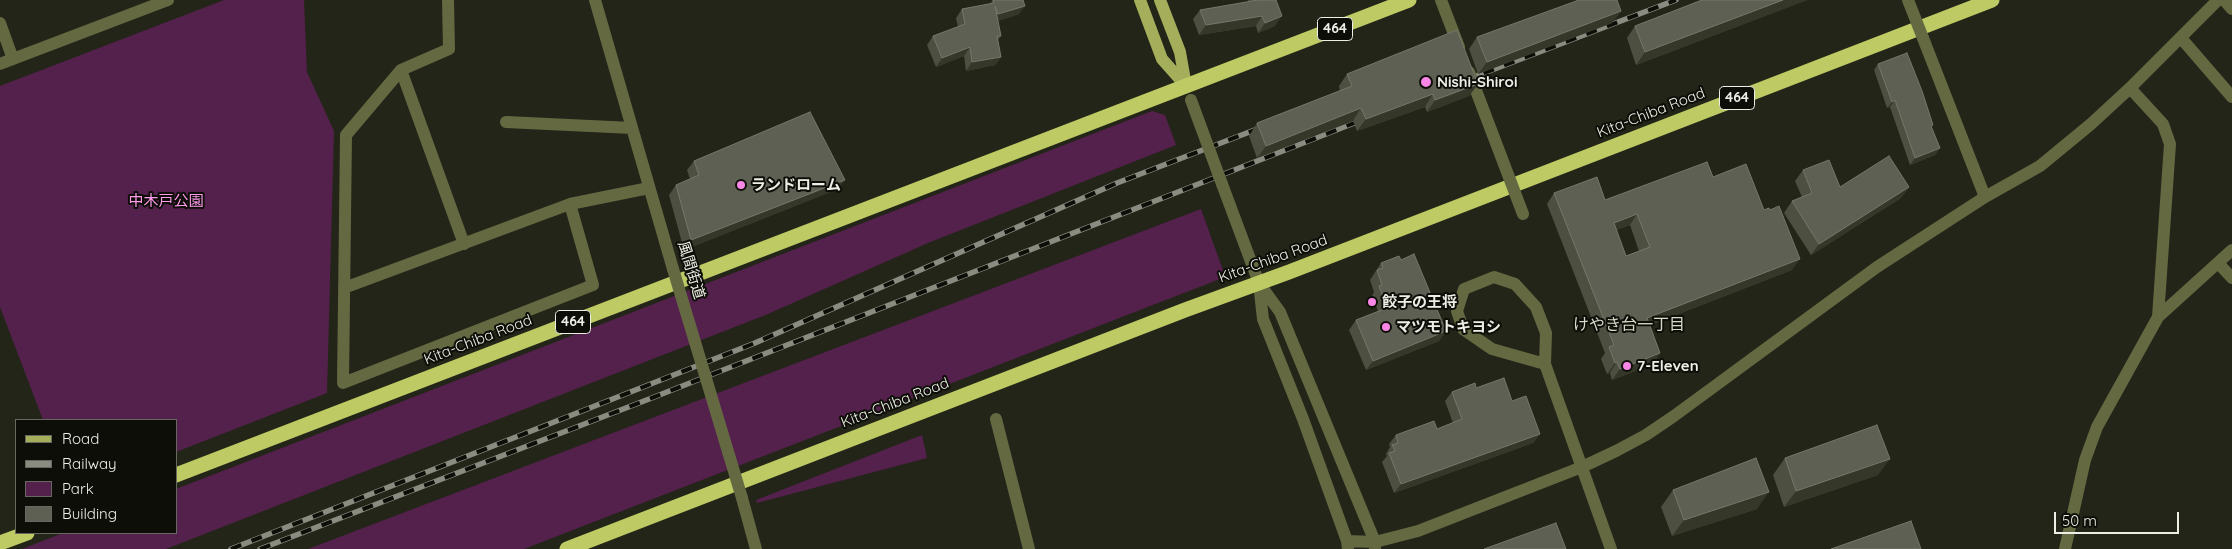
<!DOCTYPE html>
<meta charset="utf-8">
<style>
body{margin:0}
#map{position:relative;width:2232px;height:549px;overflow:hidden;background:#232518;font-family:Quicksand,sans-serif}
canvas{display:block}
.legend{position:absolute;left:15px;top:419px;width:162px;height:115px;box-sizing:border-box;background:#0d0e08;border:1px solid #676861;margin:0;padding:6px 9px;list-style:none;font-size:15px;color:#edefe6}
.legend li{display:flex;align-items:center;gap:10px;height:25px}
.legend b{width:25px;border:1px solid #676861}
.scale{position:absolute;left:2054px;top:512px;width:125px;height:22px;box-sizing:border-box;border:2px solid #edefe6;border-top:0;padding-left:6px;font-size:15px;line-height:18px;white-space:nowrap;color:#edefe6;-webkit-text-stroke:4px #0d0e08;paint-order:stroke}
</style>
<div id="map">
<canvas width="2232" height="549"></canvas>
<ul class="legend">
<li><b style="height:6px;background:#a4ae5b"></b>Road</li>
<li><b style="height:6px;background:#8a8c81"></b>Railway</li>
<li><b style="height:14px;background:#54204c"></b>Park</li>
<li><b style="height:14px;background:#5e6053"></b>Building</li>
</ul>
<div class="scale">50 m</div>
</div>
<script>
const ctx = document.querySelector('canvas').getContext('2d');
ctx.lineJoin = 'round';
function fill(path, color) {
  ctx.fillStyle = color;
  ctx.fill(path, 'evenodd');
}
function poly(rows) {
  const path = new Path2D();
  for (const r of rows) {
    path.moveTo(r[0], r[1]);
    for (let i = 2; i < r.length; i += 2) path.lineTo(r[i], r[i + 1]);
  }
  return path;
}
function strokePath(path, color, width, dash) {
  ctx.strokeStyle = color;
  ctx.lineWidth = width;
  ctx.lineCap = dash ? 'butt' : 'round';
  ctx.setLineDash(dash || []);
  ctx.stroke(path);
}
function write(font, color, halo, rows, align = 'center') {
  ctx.font = font + ' Quicksand,"Noto Sans JP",sans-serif';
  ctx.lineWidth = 4;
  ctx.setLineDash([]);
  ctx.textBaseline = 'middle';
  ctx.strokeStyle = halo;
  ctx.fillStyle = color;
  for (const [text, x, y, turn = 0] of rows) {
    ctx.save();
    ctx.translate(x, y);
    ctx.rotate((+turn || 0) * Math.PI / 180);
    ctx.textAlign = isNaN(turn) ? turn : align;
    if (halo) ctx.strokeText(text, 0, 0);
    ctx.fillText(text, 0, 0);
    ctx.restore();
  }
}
fill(poly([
 [224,0,304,0,307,72,334,131,327,393,176,452,176,420,43,420,0,307,0,86],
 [1152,111,1165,115,1176,145,928,243,768,314,166,549,22,549,63,533,176,533,176,489],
 [1201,209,1224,273,1220,279,524,549,308,549],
 [922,435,927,458,757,503,756,500]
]), '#54204c');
strokePath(poly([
 [448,0,449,49,401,70,346,135,343,383,593,285,570,204],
 [595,0,673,269],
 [2224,0,2232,9],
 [0,23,13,59],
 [1923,38,1985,197,2040,166,2091,124,2130,88,2218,0],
 [2181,38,2232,97],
 [0,64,168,0],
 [401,70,464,244],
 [506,122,632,128],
 [1222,184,1259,283,1263,319,1303,419,1347,541,1348,549],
 [2218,263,2232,278],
 [1259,283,1280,312,1375,542,1375,548],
 [344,288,570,204,649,188],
 [2158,317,2232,250],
 [1545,364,1492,349,1463,329,1457,311,1464,289,1494,277,1515,284,1536,307,1546,333,1545,364,1611,549],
 [996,419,1029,549],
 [742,498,756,549],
 [1347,541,1375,542,1418,531,1582,467,1616,451,1646,435,1674,416,1877,267,1985,197],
 [2065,549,2085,460,2097,427,2158,317,2170,144,2163,124,2130,88]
]), '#646942', 12);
strokePath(poly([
 [1140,0,1162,59,1186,86],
 [1160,0,1180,52,1186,86]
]), '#a4ae5b', 12);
strokePath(poly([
 [176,475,1409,0],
 [0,543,27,533],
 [567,549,1185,310,1289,272,1992,0]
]), '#beca63', 15);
const rail = poly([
 [1463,81,1676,0],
 [231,549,755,343,1117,183,1265,126],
 [260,549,644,401,1367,118]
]);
strokePath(rail, '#8a8c81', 5.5);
strokePath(rail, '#0d0e08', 4, [11]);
strokePath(poly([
 [1441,0,1459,47],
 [1908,0,1923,38],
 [1469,72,1523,214],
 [1191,100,1222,184],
 [673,269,742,498]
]), '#646942', 12);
fill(poly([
 [993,0,1023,0,1019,14,998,21,1001,36,998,40,1001,57,995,65,966,71,964,56,936,67,927,45,933,36,958,27,956,18,962,9,990,4],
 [1248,0,1276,0,1275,26,1258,33,1256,26,1199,35,1193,19,1200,10,1249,2],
 [1702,0,1807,0,1636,65,1627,38,1635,26],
 [1621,11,1612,23,1478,74,1469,49,1477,37],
 [1878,64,1931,128,1940,148,1935,155,1910,165,1890,107,1887,108,1874,70],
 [1347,74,1478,84,1469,96,1427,112,1425,107,1357,131,1353,121,1257,158,1249,136,1257,123,1340,91,1339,86],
 [694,161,838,189,684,250,669,195,676,185,690,179,687,170],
 [1803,170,1840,187,1909,187,1901,198,1811,255,1784,213,1792,201,1802,197,1795,181],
 [1713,177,1764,210,1792,270,1650,325,1660,353,1653,364,1612,380,1610,373,1607,374,1601,359,1605,353,1547,204,1554,193,1605,200],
 [1630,225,1639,251,1626,256,1616,230],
 [1401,260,1446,331,1439,341,1366,370,1349,330,1356,320,1378,311,1372,296,1374,292,1370,280,1381,263],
 [1476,388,1512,401,1540,434,1533,443,1394,493,1382,462,1387,456,1386,454,1390,447,1389,444,1396,435,1437,429,1453,423,1445,401,1452,392],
 [1785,458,1878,475,1784,507,1773,475],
 [1673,490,1757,509,1672,536,1661,507]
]), '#4d4f41');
fill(poly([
 [1783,0,1807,0,1636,65,1645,52],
 [1025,6,1019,14,992,23,998,14],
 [1621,11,1612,23,1478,74,1487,62],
 [1262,16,1256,26,1199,35,1206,25],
 [1282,16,1275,26,1258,33,1265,23],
 [970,47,964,56,936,67,942,58],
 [1001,57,995,65,966,71,972,62],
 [1478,84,1469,96,1427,112,1435,100],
 [1433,94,1425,107,1357,131,1366,119],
 [1895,100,1890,107,1887,108,1892,102],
 [1361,108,1353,121,1257,158,1266,146],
 [1940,148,1935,155,1910,165,1915,158],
 [845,180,838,189,684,250,691,240],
 [1909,187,1901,198,1811,255,1819,244],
 [1637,214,1630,225,1606,234,1614,223],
 [1800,259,1792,270,1639,329,1647,318],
 [1446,331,1439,341,1366,370,1373,361],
 [1660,353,1653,364,1612,380,1620,369],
 [1617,362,1610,373,1607,374,1615,363],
 [1540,434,1533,443,1394,493,1401,484],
 [1890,459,1878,475,1784,507,1796,491],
 [1769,492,1757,509,1672,536,1684,520]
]), '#353729');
const building = poly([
 [993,0,1023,0,1025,6,998,14,995,6,1001,36,997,36,1001,57,972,62,970,47,942,58,933,36,965,24,962,9,994,3,993,0],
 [1258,0,1276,0,1282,16,1265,23,1262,16,1206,25,1200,10,1258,0],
 [1579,0,1617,0,1621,11,1487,62,1477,37,1579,0],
 [1702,0,1783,0,1645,52,1635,26,1702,0],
 [1457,30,1478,84,1435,100,1433,94,1366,119,1361,108,1266,146,1257,123,1352,86,1347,74,1457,30],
 [1907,53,1922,91,1933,125,1931,126,1940,148,1915,158,1895,100,1892,102,1878,64,1907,53],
 [810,112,845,180,691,240,676,185,699,175,694,161,810,112],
 [1889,156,1909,187,1819,244,1792,201,1812,193,1803,170,1829,160,1840,187,1889,156],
 [1707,162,1713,177,1746,164,1764,210,1769,208,1770,210,1779,206,1800,259,1647,318,1660,353,1620,369,1617,362,1615,363,1609,347,1614,345,1554,193,1597,177,1605,200,1707,162],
 [1637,214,1650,247,1626,256,1614,223,1637,214],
 [1414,254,1446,331,1373,361,1356,320,1387,308,1379,286,1382,285,1377,270,1383,268,1381,263,1399,256,1401,260,1414,254],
 [1504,378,1512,401,1526,396,1540,434,1401,484,1389,453,1395,451,1392,445,1398,443,1396,435,1434,421,1437,429,1462,419,1452,392,1475,383,1476,388,1504,378],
 [1877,425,1890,459,1796,491,1785,458,1877,425],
 [1756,458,1769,492,1684,520,1673,490,1756,458],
 [1911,521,1921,549,1831,549,1911,521],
 [1556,523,1566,549,1484,549,1556,523]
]);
fill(building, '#5e6053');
strokePath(building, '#75776a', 1);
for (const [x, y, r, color] of [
 [1426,82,6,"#fa87e6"],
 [741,185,5,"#fa87e6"],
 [1372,302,5,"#fa87e6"],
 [1386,327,5,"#fa87e6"],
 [1627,366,5,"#fa87e6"]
]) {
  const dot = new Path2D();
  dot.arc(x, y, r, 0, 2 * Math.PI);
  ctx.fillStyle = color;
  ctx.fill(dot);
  strokePath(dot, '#0d0e08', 2);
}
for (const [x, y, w] of [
 [1335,29,35],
 [1737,98,35],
 [573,322,35]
]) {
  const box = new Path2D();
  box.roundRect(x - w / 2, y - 11.5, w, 23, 4);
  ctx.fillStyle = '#0d0e08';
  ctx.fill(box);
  strokePath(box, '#edefe6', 1);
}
write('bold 14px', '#edefe6', null, [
 ["464",1335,29],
 ["464",1737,98],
 ["464",573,322]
]);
write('bold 15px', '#edefe6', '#0d0e08', [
 ["Nishi-Shiroi",1437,82],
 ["ランドローム",751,185],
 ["餃子の王将",1382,302],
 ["マツモトキヨシ",1396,327],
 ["7-Eleven",1637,366]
], 'left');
write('15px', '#edefe6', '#0d0e08', [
 ["Kita-Chiba Road",1651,113,-21],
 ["Kita-Chiba Road",1273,259,-20],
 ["風間街道",691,270,73],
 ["Kita-Chiba Road",478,340,-21],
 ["Kita-Chiba Road",895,403,-21]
]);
write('15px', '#ff99ec', '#0d0e08', [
 ["中木戸公園",166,201]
]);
write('16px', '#d7dac9', '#0d0e08', [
 ["けやき台一丁目",1629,325]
]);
</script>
